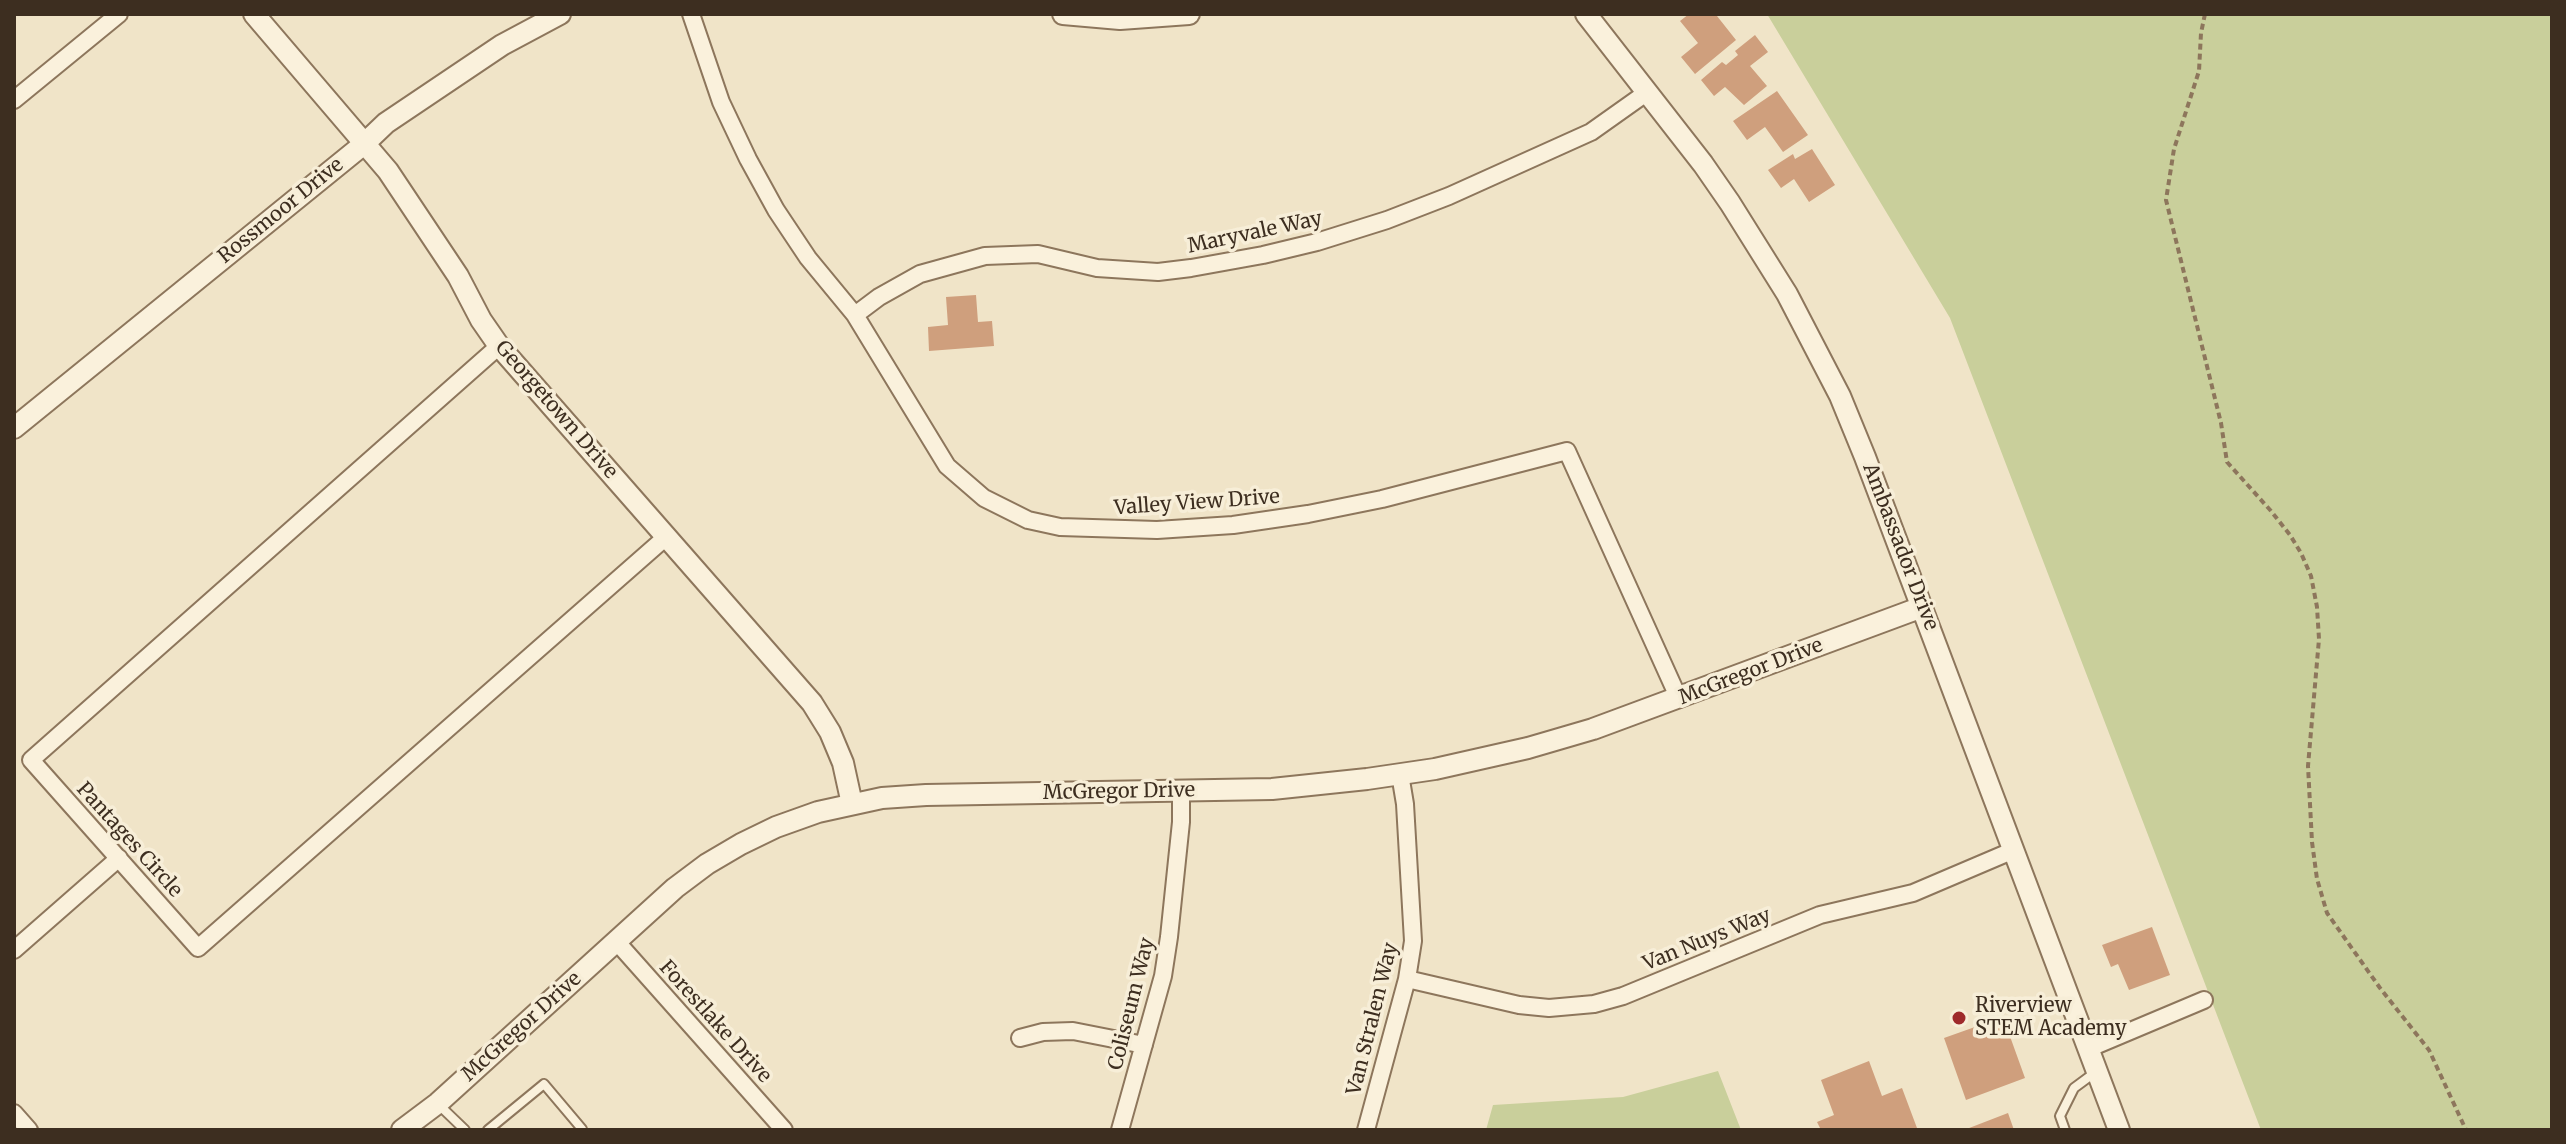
<!DOCTYPE html>
<style>
body{margin:0}
#map{position:relative;width:2566px;height:1144px;overflow:hidden;background:#f0e4c8;font-family:Merriweather,serif}
canvas{display:block}
.frame{position:absolute;inset:0;border:16px solid #3d2e20;pointer-events:none}
</style>
<div id="map">
<canvas width="2566" height="1144"></canvas>
<div class="frame"></div>
</div>
<script>
const ctx = document.querySelector('canvas').getContext('2d');
ctx.lineJoin = 'round';
function fill(path, color) {
  ctx.fillStyle = color;
  ctx.fill(path, 'evenodd');
}
function poly(rows) {
  const path = new Path2D();
  for (const r of rows) {
    path.moveTo(r[0], r[1]);
    for (let i = 2; i < r.length; i += 2) path.lineTo(r[i], r[i + 1]);
  }
  return path;
}
function strokePath(path, color, width, dash) {
  ctx.strokeStyle = color;
  ctx.lineWidth = width;
  ctx.lineCap = dash ? 'butt' : 'round';
  ctx.setLineDash(dash || []);
  ctx.stroke(path);
}
function write(font, color, halo, rows, align = 'center') {
  ctx.font = font + ' Merriweather,serif';
  ctx.lineWidth = 7;
  ctx.setLineDash([]);
  ctx.textBaseline = 'middle';
  ctx.strokeStyle = halo;
  ctx.fillStyle = color;
  for (const [text, x, y, turn = 0] of rows) {
    ctx.save();
    ctx.translate(x, y);
    ctx.rotate((+turn || 0) * Math.PI / 180);
    ctx.textAlign = isNaN(turn) ? turn : align;
    if (halo) ctx.strokeText(text, 0, 0);
    ctx.fillText(text, 0, 0);
    ctx.restore();
  }
}
fill(poly([
 [1767,14,2552,14,2552,1130,2261,1130,1950,318],
 [1718,1071,1741,1130,1486,1130,1493,1105,1623,1097]
]), '#c9cf9b');
fill(poly([
 [1689,14,1720,14,1717,16,1736,40,1695,74,1681,57,1698,43,1680,21],
 [1755,35,1768,52,1750,66,1767,86,1744,105,1725,87,1714,96,1701,80,1722,62,1726,65,1738,55,1735,51],
 [1777,91,1808,135,1783,152,1765,127,1747,140,1733,121],
 [1812,149,1835,185,1809,202,1794,179,1781,188,1768,170,1793,154,1795,159],
 [976,295,978,322,992,321,994,346,929,351,928,327,948,325,946,297],
 [2152,927,2170,975,2129,990,2118,964,2111,967,2102,945],
 [2003,1017,2025,1078,1966,1100,1944,1038],
 [1869,1061,1882,1096,1902,1088,1917,1128,1912,1130,1821,1130,1817,1122,1834,1115,1821,1080],
 [2008,1113,2014,1130,1964,1130]
]), '#cf9f7d');
const service = poly([
 [438,1104,465,1130],
 [488,1130,544,1084,582,1129],
 [2065,1130,2060,1116,2074,1088,2097,1071]
]);
const minor = poly([
 [691,14,721,102,748,159,776,210,808,258,855,315,947,466,984,498,1028,520,1060,527,1157,530,1233,525,1308,514,1382,499,1567,451,1679,699],
 [14,100,119,14],
 [855,315,879,297,920,274,985,256,1038,254,1097,268,1158,272,1191,268,1263,255,1317,242,1387,220,1449,196,1591,132,1646,93],
 [499,346,31,760,198,948,666,537],
 [616,941,784,1130],
 [14,950,119,858],
 [1407,979,1519,1005,1549,1008,1594,1004,1623,996,1820,915,1913,893,2014,850],
 [1020,1038,1043,1032,1073,1031,1144,1045],
 [2090,1048,2204,1000],
 [14,1113,29,1130],
 [1120,1130,1163,976,1169,937,1181,822,1181,791],
 [1366,1130,1407,979,1413,941,1405,804,1400,774]
]);
const tertiary = poly([
 [254,14,388,171,458,276,481,320,499,346,812,703,830,732,843,763,852,804],
 [1063,14,1120,19,1189,14],
 [1586,14,1703,164,1730,203,1787,294,1840,396,1865,457,2119,1130],
 [14,428,364,144,386,123,502,45,560,14],
 [402,1130,438,1103,675,888,707,864,741,844,776,827,818,812,882,798,926,795,1272,789,1367,779,1435,769,1528,748,1593,729,1922,607]
]);
strokePath(service, '#8d765c', 12);
strokePath(minor, '#8d765c', 20);
strokePath(tertiary, '#8d765c', 24);
strokePath(poly([
 [2205,14,2201,33,2199,71,2174,149,2166,200,2221,423,2227,462,2271,511,2290,535,2301,553,2311,576,2317,607,2319,639,2308,766,2312,842,2317,879,2327,913,2380,988,2429,1050,2466,1130]
]), '#8d765c', 4, [6, 4]);
strokePath(service, '#faf1dc', 8);
strokePath(minor, '#faf1dc', 16);
strokePath(tertiary, '#faf1dc', 20);
for (const [x, y, r, color] of [
 [1959,1018,8,"#9e2a2b"]
]) {
  const dot = new Path2D();
  dot.arc(x, y, r, 0, 2 * Math.PI);
  ctx.fillStyle = color;
  ctx.fill(dot);
  strokePath(dot, '#f7eed8', 3);
}
write('20px', '#3d2e20', '#f7eed8', [
 ["Rossmoor Drive",281,211,-39],
 ["Maryvale Way",1255,233,-12],
 ["Georgetown Drive",556,410,49],
 ["Valley View Drive",1197,503,-4],
 ["Ambassador Drive",1900,547,69],
 ["McGregor Drive",1751,672,-21],
 ["McGregor Drive",1119,792,-1],
 ["Pantages Circle",129,840,48],
 ["Van Nuys Way",1707,940,-22],
 ["Coliseum Way",1132,1004,-76],
 ["Van Stralen Way",1373,1019,-76],
 ["Forestlake Drive",715,1022,48],
 ["McGregor Drive",522,1027,-42]
]);
write('20px', '#3d2e20', '#f7eed8', [
 ["Riverview",1975,1006],
 ["STEM Academy",1975,1029]
], 'left');
</script>
